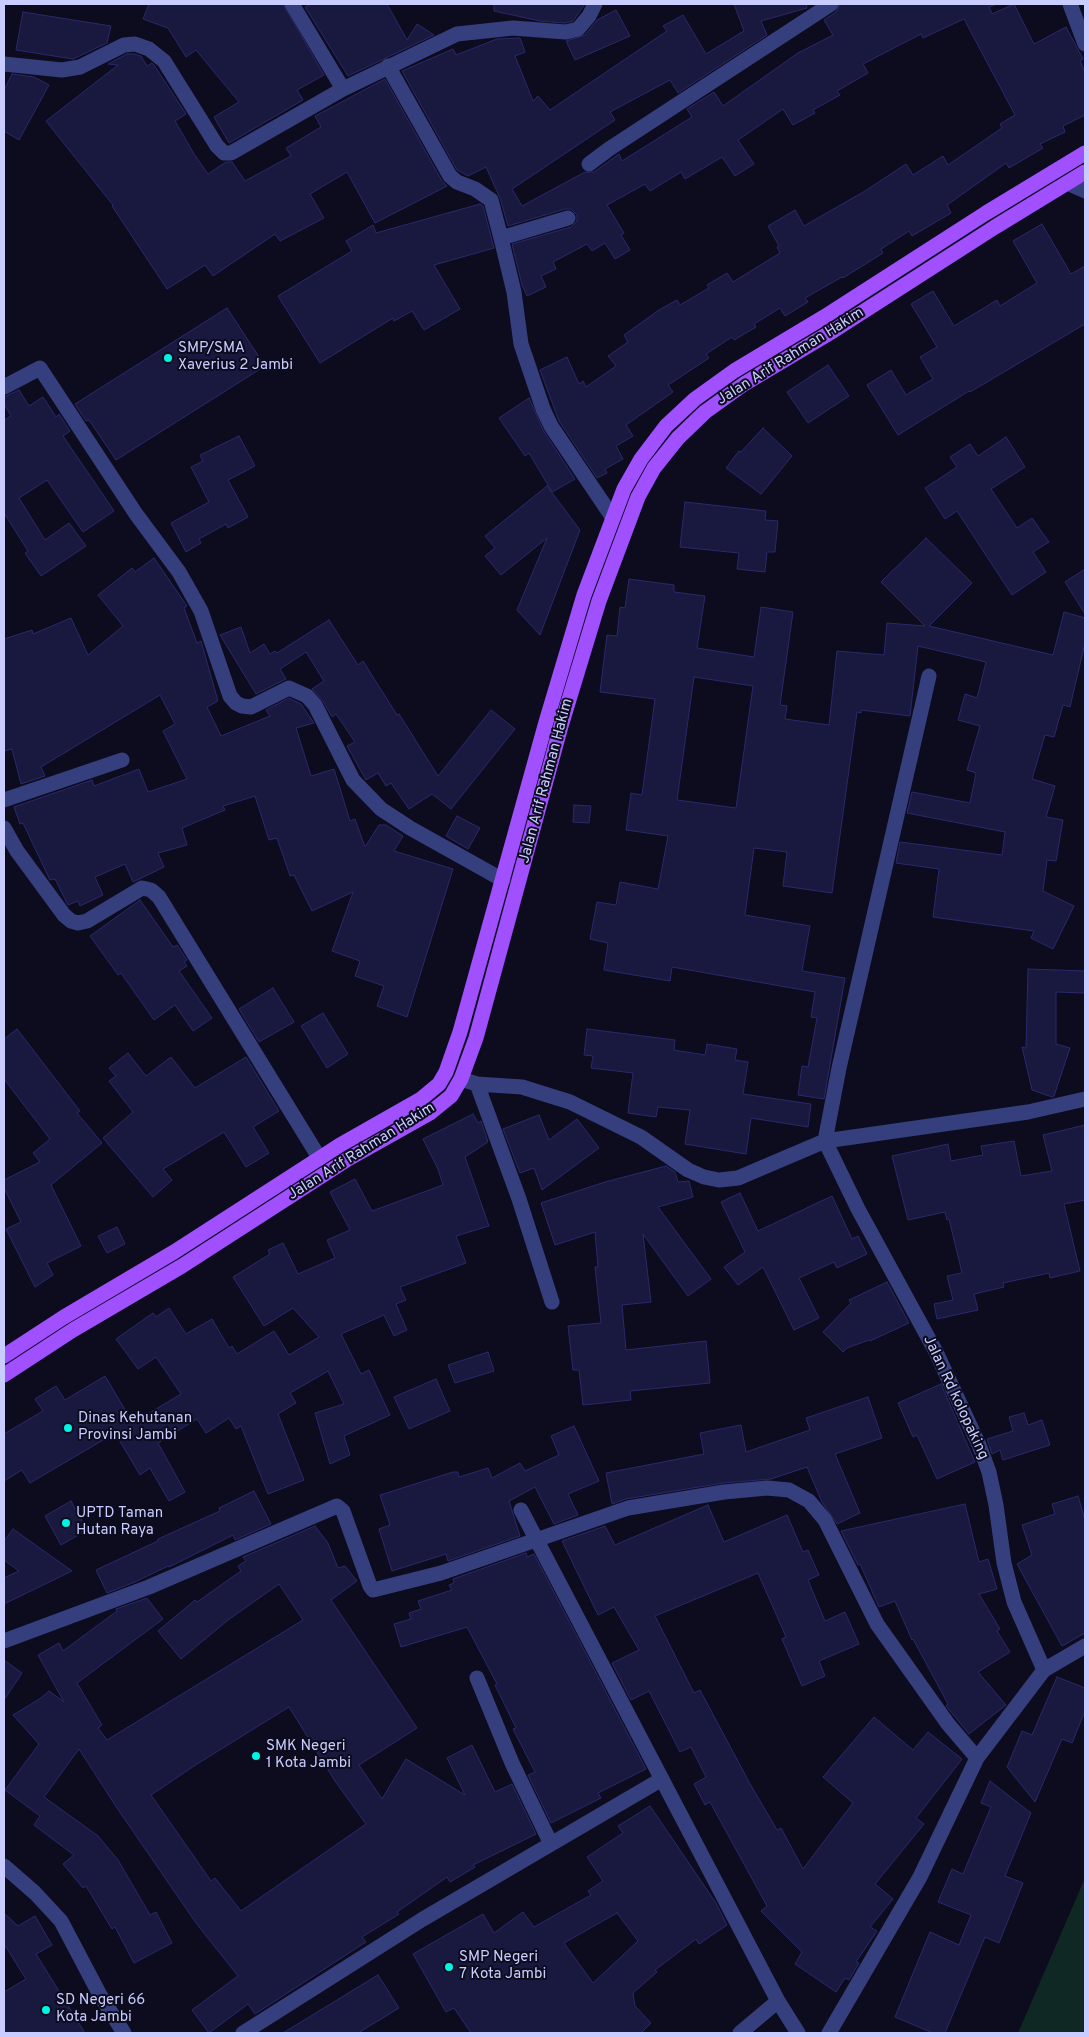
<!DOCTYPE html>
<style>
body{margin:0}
#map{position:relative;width:1089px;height:2037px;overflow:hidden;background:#0c0c1e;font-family:Overpass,sans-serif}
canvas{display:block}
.frame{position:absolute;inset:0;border:5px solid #c9ccff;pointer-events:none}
</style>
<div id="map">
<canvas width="1089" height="2037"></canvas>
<div class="frame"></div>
</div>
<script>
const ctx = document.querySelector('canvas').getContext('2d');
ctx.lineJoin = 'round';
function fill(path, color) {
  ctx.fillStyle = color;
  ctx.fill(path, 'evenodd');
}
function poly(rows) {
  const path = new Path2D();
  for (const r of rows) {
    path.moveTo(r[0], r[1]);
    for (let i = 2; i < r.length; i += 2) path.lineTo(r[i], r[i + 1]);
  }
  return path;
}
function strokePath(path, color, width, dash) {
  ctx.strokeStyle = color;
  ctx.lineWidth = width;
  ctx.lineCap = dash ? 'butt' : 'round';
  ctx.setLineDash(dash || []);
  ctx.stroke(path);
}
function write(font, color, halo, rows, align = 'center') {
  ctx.font = font + ' Overpass,sans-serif';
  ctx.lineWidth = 4;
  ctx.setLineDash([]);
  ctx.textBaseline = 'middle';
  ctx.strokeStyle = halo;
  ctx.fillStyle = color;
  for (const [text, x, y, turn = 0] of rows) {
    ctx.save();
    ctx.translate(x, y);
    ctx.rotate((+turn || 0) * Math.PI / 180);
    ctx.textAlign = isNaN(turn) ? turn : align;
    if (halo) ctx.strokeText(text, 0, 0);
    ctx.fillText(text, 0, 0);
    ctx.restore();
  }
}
fill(poly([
 [1085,1878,1085,2033,1018,2033,1031,2003]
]), '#0f2823');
const building = poly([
 [149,4,283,4,324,75,297,90,303,100,229,143,214,117,239,102,196,50,186,57,168,28,143,19,149,4],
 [311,4,387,4,407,40,417,24,434,35,348,76,305,7,311,4],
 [494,4,585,4,573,21,565,23,540,21,494,11,494,4],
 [734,4,806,4,807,8,761,21,767,35,678,93,670,80,610,112,615,120,512,189,522,206,585,172,594,172,619,154,622,161,692,117,687,109,714,92,723,106,798,53,833,35,824,20,836,12,840,4,997,4,989,7,992,14,1014,4,1034,44,1066,27,1083,59,1080,61,1085,72,1085,115,1063,126,1065,132,1040,144,1043,148,1009,168,1006,163,947,205,951,213,912,236,909,231,881,249,883,253,843,278,842,277,805,298,808,302,785,316,780,308,754,324,756,327,734,340,732,337,706,354,709,358,668,385,673,392,626,425,633,436,616,446,623,459,605,469,607,473,597,478,559,421,540,370,567,357,579,384,583,381,586,387,616,366,608,356,628,342,624,335,659,310,677,300,680,305,709,288,707,285,727,273,733,282,780,253,777,247,779,246,768,226,795,210,804,226,865,191,906,164,913,175,943,156,948,165,1002,128,1000,124,1015,115,964,19,923,38,921,34,863,64,868,73,837,91,840,95,813,110,815,113,793,125,783,109,738,140,754,164,735,176,722,157,685,179,681,172,650,191,645,184,607,205,624,233,621,235,630,250,615,259,605,243,592,251,587,244,553,262,556,269,541,276,546,287,527,296,522,285,512,244,571,227,577,221,577,215,571,209,565,209,508,226,500,198,486,167,468,176,457,170,402,71,453,49,456,55,497,39,520,38,525,52,515,56,533,101,538,96,550,110,667,31,663,26,683,15,706,54,744,31,734,4],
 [616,10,630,36,575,60,566,41,585,35,597,20,616,10],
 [23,12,111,26,107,43,73,59,16,50,23,12],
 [127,54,134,54,141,56,147,66,152,63,154,65,186,114,175,121,194,154,208,174,226,162,232,162,245,181,291,156,286,148,321,127,315,116,385,79,442,181,447,186,375,223,347,172,310,194,324,218,280,241,275,234,213,276,205,265,167,289,112,206,113,205,46,121,118,65,108,64,127,54],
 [12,74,34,77,49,85,19,140,4,131,4,90,12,74],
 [480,204,483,206,494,248,434,265,460,309,424,330,412,311,394,321,393,318,320,363,278,296,352,251,346,241,373,225,376,233,480,204],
 [1042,224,1071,274,1085,266,1085,324,970,392,969,391,898,435,867,385,891,370,906,395,933,379,920,357,937,347,911,304,933,291,954,326,997,300,1000,306,1037,283,1013,241,1042,224],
 [227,308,265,366,116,460,89,420,86,421,75,404,227,308],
 [828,365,849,396,808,423,787,392,828,365],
 [19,390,29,406,43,397,56,417,59,414,70,431,63,436,114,511,83,532,47,480,19,498,45,540,69,523,86,546,41,576,25,553,28,551,4,513,4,420,11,416,4,404,4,397,19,390],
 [529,398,543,430,575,479,552,492,529,453,525,456,499,418,529,398],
 [763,428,792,456,761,494,726,468,739,451,741,452,763,428],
 [239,436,255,466,228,480,248,517,228,528,226,524,199,539,201,543,186,552,171,523,209,502,191,467,203,461,200,455,239,436],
 [1006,437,1025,467,991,489,1017,528,1032,518,1049,542,1033,552,1046,572,1012,595,957,511,945,519,925,488,957,467,950,457,970,444,978,456,1006,437],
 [547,486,580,530,540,635,517,610,547,538,501,575,485,556,495,548,485,536,547,486],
 [685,502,766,511,765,520,778,521,775,552,767,552,765,572,737,569,739,553,680,547,685,502],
 [926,538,972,583,929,626,1053,655,1064,612,1085,618,1085,643,1070,707,1063,705,1054,737,1045,735,1032,779,1055,786,1046,817,1063,820,1056,861,1047,860,1043,891,1074,906,1053,949,1031,938,1034,931,933,917,939,869,896,863,900,842,1002,855,1005,832,907,813,912,792,970,803,976,773,967,770,980,726,958,720,965,694,977,698,986,662,918,646,910,716,861,710,861,713,857,712,832,893,783,886,787,852,754,848,745,915,810,926,802,971,845,978,824,1099,798,1095,802,1066,808,1067,817,1018,811,1017,815,992,672,967,670,981,604,970,608,943,590,939,597,902,616,905,620,882,658,889,668,836,626,830,631,793,642,795,655,699,600,692,607,635,617,636,620,607,625,608,629,579,674,585,674,592,705,596,697,648,754,657,761,607,793,612,780,705,787,706,785,719,829,725,837,651,884,655,887,623,925,626,881,582,926,538],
 [694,677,753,686,736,808,677,800,694,677],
 [154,558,187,606,184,608,197,643,201,641,218,701,207,707,221,736,270,716,266,710,289,698,301,704,314,723,296,728,311,776,334,769,350,821,355,819,365,847,379,825,386,825,403,836,394,851,453,869,407,1017,377,1006,384,986,355,976,360,961,332,951,353,892,312,911,294,875,290,876,277,838,269,840,255,796,223,806,225,810,182,828,187,845,158,853,164,867,133,882,125,864,95,877,103,895,80,906,78,901,68,905,55,879,50,880,23,823,20,824,14,807,92,780,94,786,139,769,148,792,187,779,163,731,175,724,160,695,41,767,45,776,21,784,12,749,4,751,4,639,32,630,33,634,71,618,88,655,123,626,98,595,132,568,135,572,154,558],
 [1085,569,1085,614,1065,582,1085,569],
 [329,620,358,665,363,661,397,715,399,714,438,776,491,710,515,729,451,809,432,794,409,809,391,783,386,786,378,773,366,780,347,746,355,742,336,714,332,717,323,701,312,689,324,681,306,652,280,669,286,679,256,694,220,635,241,627,250,653,264,644,270,654,275,651,277,653,329,620],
 [574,805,591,806,589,823,573,822,574,805],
 [457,816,480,828,468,849,446,836,457,816],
 [140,900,173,947,177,945,187,960,184,962,187,966,179,971,212,1018,193,1031,175,1005,154,1020,121,973,118,975,90,936,140,900],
 [1028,969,1085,971,1085,993,1056,992,1056,1044,1070,1048,1054,1096,1052,1097,1032,1090,1022,1047,1026,1048,1028,969],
 [273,988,294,1022,259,1042,239,1009,273,988],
 [323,1013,348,1054,327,1068,301,1026,323,1013],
 [17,1029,80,1111,77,1113,102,1143,51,1185,81,1246,47,1263,53,1275,35,1287,6,1229,21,1222,4,1188,4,1180,40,1162,33,1153,50,1139,4,1079,4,1039,17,1029],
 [587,1029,675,1040,674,1050,705,1055,707,1044,737,1049,735,1060,748,1062,743,1094,811,1104,808,1127,751,1118,746,1154,685,1144,690,1110,658,1107,656,1117,628,1113,633,1073,591,1068,593,1056,584,1055,587,1029],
 [128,1053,146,1076,171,1057,195,1088,246,1057,279,1111,253,1127,269,1153,246,1167,224,1132,163,1169,172,1180,153,1197,103,1138,133,1112,109,1081,116,1076,109,1068,128,1053],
 [473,1114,478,1123,481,1121,488,1142,465,1157,489,1226,456,1236,466,1263,400,1287,406,1300,396,1304,407,1330,394,1336,384,1315,341,1334,361,1374,369,1370,390,1415,344,1436,350,1455,330,1464,315,1413,344,1404,328,1371,290,1393,296,1403,278,1414,304,1480,268,1494,241,1426,236,1429,229,1418,206,1433,197,1419,158,1443,185,1492,169,1501,150,1468,140,1475,115,1433,30,1483,22,1470,4,1481,4,1434,43,1411,35,1399,56,1386,65,1400,105,1376,133,1423,181,1394,156,1357,138,1369,116,1339,153,1313,156,1317,169,1308,186,1334,212,1319,229,1348,232,1346,237,1354,274,1331,289,1355,319,1337,293,1308,264,1326,233,1277,270,1254,268,1250,283,1243,298,1274,335,1258,327,1240,350,1230,330,1192,355,1179,372,1211,443,1185,438,1169,423,1139,473,1114],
 [539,1115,549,1140,577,1119,599,1148,542,1190,534,1168,520,1173,503,1129,539,1115],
 [1085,1125,1085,1200,1064,1204,1080,1271,1050,1278,1049,1273,1003,1283,1004,1287,974,1294,978,1310,937,1319,934,1304,953,1300,947,1276,962,1273,949,1219,947,1220,945,1212,908,1220,892,1156,948,1144,951,1161,983,1155,981,1146,1014,1141,1021,1176,1052,1171,1043,1135,1085,1125],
 [666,1166,675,1172,678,1182,689,1181,693,1197,658,1207,711,1279,688,1296,643,1234,651,1302,622,1305,626,1350,706,1341,710,1383,630,1391,631,1400,583,1405,579,1370,573,1370,568,1326,601,1323,595,1267,598,1267,595,1232,555,1245,541,1203,605,1182,666,1166],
 [740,1193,758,1231,832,1196,852,1239,858,1236,867,1254,837,1268,834,1262,799,1278,819,1318,794,1330,763,1267,738,1285,724,1267,745,1252,721,1202,740,1193],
 [117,1227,125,1244,107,1253,98,1236,117,1227],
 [887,1282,909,1323,870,1341,869,1340,847,1348,843,1352,823,1332,851,1303,849,1300,887,1282],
 [488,1352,494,1371,455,1383,448,1365,488,1352],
 [436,1379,450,1411,409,1429,394,1397,436,1379],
 [941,1384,975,1462,937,1479,917,1435,913,1437,898,1403,941,1384],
 [868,1397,882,1438,835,1454,860,1513,837,1524,822,1502,807,1467,771,1479,723,1483,626,1499,612,1504,606,1473,704,1454,700,1433,741,1425,746,1452,810,1430,806,1418,868,1397],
 [1024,1413,1028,1425,1042,1420,1050,1445,1003,1460,1000,1450,992,1454,987,1439,1013,1431,1009,1417,1024,1413],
 [574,1426,599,1481,568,1494,578,1515,554,1524,535,1487,509,1501,520,1536,448,1561,446,1554,392,1571,379,1529,390,1525,380,1495,453,1472,458,1472,459,1477,488,1468,492,1478,520,1463,525,1471,559,1455,551,1436,574,1426],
 [254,1491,271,1524,235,1540,233,1535,169,1567,168,1566,135,1582,107,1593,96,1570,158,1541,158,1539,220,1511,219,1508,254,1491],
 [1078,1496,1085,1520,1085,1633,1062,1646,1017,1564,1032,1555,1022,1525,1055,1514,1052,1504,1078,1496],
 [71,1501,87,1530,61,1545,45,1516,71,1501],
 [965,1504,979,1562,988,1559,997,1589,979,1594,1000,1629,997,1631,1010,1652,978,1672,1006,1705,969,1734,946,1706,948,1704,913,1639,912,1640,895,1601,879,1607,860,1564,858,1565,841,1531,965,1504],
 [708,1505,724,1542,787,1515,803,1552,808,1550,819,1575,808,1580,825,1621,845,1612,859,1644,819,1661,825,1676,802,1686,782,1639,786,1637,758,1573,655,1616,694,1693,700,1690,749,1782,777,1830,781,1828,803,1869,853,1803,823,1777,874,1717,913,1750,928,1732,962,1759,916,1818,924,1824,875,1884,893,1899,870,1927,877,1931,856,1962,859,1963,849,1980,845,1978,836,1992,795,1964,802,1952,761,1911,767,1906,710,1802,705,1805,694,1784,706,1777,691,1747,680,1752,649,1691,631,1700,612,1663,639,1650,614,1607,598,1615,562,1541,605,1526,615,1545,708,1505],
 [315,1526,328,1543,338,1568,345,1566,357,1581,331,1600,417,1728,359,1765,382,1799,406,1759,465,1795,447,1758,472,1745,495,1792,512,1784,536,1834,473,1865,475,1867,450,1882,447,1877,397,1912,399,1914,362,1937,366,1942,255,2014,248,2004,209,2033,192,2010,238,1976,196,1923,117,1808,79,1749,44,1797,98,1836,118,1860,150,1915,156,1912,172,1943,134,1963,115,1927,112,1929,86,1886,83,1888,63,1864,74,1855,34,1825,40,1816,5,1790,39,1744,13,1715,41,1698,49,1691,64,1702,38,1655,59,1643,63,1651,117,1611,116,1609,147,1598,163,1619,77,1683,102,1725,98,1728,107,1740,303,1620,279,1584,228,1620,181,1659,158,1631,195,1600,197,1602,241,1571,238,1566,246,1561,243,1557,315,1526],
 [289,1707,335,1781,366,1824,241,1911,215,1878,211,1881,151,1795,197,1764,289,1707],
 [13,1529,72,1571,4,1604,4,1578,19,1571,4,1560,4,1541,13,1529],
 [526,1553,527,1557,534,1554,646,1769,598,1793,601,1798,551,1823,528,1775,535,1772,513,1729,516,1728,495,1685,497,1684,467,1627,401,1647,394,1624,411,1619,409,1613,421,1609,418,1601,452,1590,449,1585,454,1583,453,1579,526,1553],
 [4,1660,22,1673,4,1700,4,1660],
 [1057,1677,1085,1688,1085,1711,1072,1743,1062,1739,1035,1802,1007,1767,1022,1731,1032,1735,1057,1677],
 [990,1781,1031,1813,1005,1876,1023,1883,999,1943,985,1937,945,2033,933,2033,895,2017,930,1932,959,1945,971,1915,938,1902,952,1869,963,1874,991,1807,981,1803,990,1781],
 [650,1806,716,1903,727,1925,699,1944,696,1939,655,1970,657,1972,633,1993,635,2006,651,2023,641,2033,471,2033,454,2008,446,2012,413,1954,483,1914,494,1933,523,1912,534,1927,591,1895,588,1891,603,1881,587,1857,623,1833,618,1826,650,1806],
 [617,1913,638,1941,593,1983,564,1943,617,1913],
 [4,1913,18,1926,35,1916,52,1945,36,1954,85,2033,4,2033,4,1992,26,1979,4,1944,4,1913],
 [378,1975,399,2008,358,2033,283,2033,378,1975]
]);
fill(building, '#19183f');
strokePath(building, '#2b296b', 1);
strokePath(poly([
 [292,4,343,89,457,34,513,28,566,32,578,29,589,16,595,4],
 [1070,4,1085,44],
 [4,64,62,70,80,67,124,45,135,44,149,49,164,61,217,146,224,153,231,153,343,89],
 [388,66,450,176,457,182,475,189,491,200,501,238],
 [589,164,609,149,831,4],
 [1067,183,1085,191],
 [568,218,501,238,514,292,521,344,543,409,551,426,613,518],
 [4,387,40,368,136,514,179,572,201,611,230,696,236,703,242,706,251,707,289,688,307,696,315,705,353,780,381,809,410,828,503,880],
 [929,676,839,1068,825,1141,858,1209,936,1352,979,1445,989,1472,996,1505,1004,1563,1014,1602,1044,1670],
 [4,800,122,760],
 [4,828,17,851,64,915,71,921,78,923,87,921,142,888,151,890,159,897,320,1159],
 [461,1079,477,1084,522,1087,570,1102,641,1137,688,1170,704,1177,719,1180,738,1178,825,1141,1028,1112,1085,1099],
 [477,1084,519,1199,552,1302],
 [521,1510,778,2001,798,2033],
 [4,1641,149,1587,337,1506,343,1511,370,1586,373,1590,441,1573,628,1508,724,1492,767,1488,789,1490,809,1501,825,1520,877,1624,948,1724,977,1758],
 [477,1678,512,1763,551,1844],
 [4,1866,35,1893,61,1921,100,1995,124,2033],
 [243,2033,423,1919,662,1779],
 [740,2033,778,2001],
 [829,2033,920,1877,977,1758,1044,1670,1085,1646]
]), '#363f7e', 15);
strokePath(poly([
 [4,1356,64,1317,174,1252,340,1145,421,1099,439,1084,446,1072,460,1032,546,722,584,595,624,489,641,459,666,426,695,399,734,371,824,317,986,213,1085,153],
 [4,1375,73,1330,182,1266,348,1159,430,1113,451,1096,461,1079,476,1038,561,726,599,601,638,497,654,468,678,438,705,412,744,384,833,331,995,227,1085,172]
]), '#a050ff', 15);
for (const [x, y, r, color] of [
 [168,358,5,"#00f4e3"],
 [68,1428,5,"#00f4e3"],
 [66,1523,5,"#00f4e3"],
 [256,1756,5,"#00f4e3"],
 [449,1967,5,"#00f4e3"],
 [46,2010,5,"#00f4e3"]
]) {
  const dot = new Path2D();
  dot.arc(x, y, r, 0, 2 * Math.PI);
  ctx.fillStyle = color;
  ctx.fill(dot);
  strokePath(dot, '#0c0c1e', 2);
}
write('15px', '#c9ccff', '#0c0c1e', [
 ["SMP/SMA",178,349],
 ["Xaverius 2 Jambi",178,366],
 ["Dinas Kehutanan",78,1419],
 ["Provinsi Jambi",78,1436],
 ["UPTD Taman",76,1514],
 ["Hutan Raya",76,1531],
 ["SMK Negeri",266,1747],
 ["1 Kota Jambi",266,1764],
 ["SMP Negeri",459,1958],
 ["7 Kota Jambi",459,1975],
 ["SD Negeri 66",56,2001],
 ["Kota Jambi",56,2018]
], 'left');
write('15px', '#c9ccff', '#0c0c1e', [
 ["Jalan Arif Rahman Hakim",791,357,-32],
 ["Jalan Arif Rahman Hakim",547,781,-75],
 ["Jalan Arif Rahman Hakim",362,1152,-32],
 ["Jalan Rd kolopaking",955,1398,65]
]);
</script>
